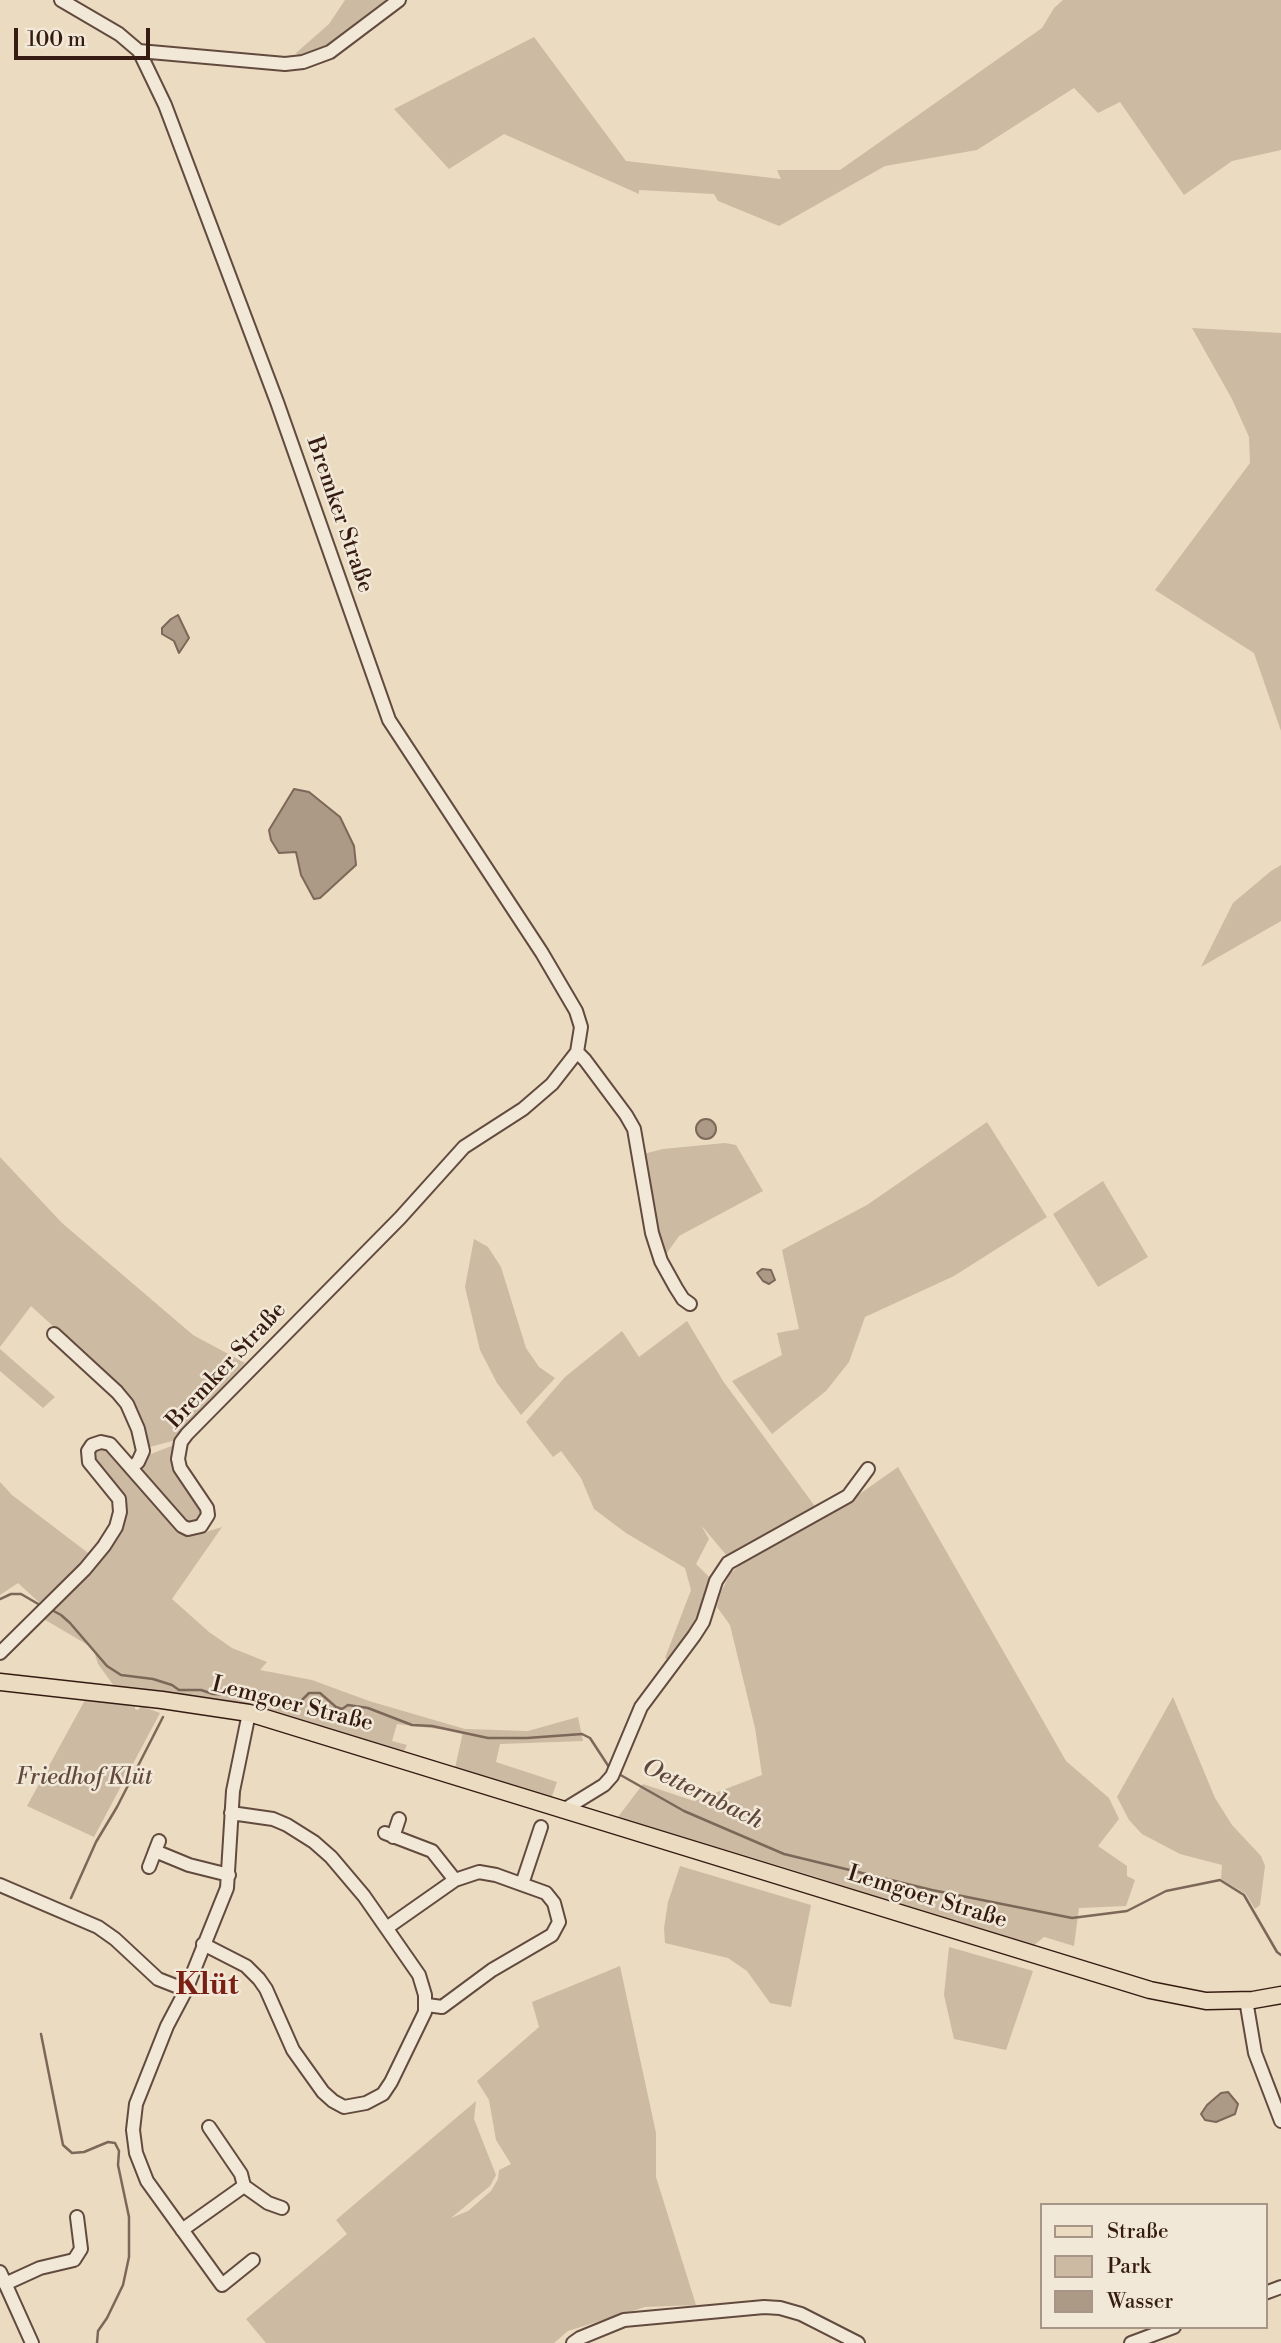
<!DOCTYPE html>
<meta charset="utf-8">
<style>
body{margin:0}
#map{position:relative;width:1281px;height:2343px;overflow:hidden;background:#ebdbc1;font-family:"Libre Bodoni",serif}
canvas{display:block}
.legend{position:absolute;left:1040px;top:2203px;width:228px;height:126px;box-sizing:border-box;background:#f2e8d7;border:2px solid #a69688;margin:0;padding:9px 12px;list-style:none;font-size:21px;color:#351b12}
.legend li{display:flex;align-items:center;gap:14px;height:35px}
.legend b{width:35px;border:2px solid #a69688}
.scale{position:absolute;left:14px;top:28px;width:136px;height:32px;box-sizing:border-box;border:4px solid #351b12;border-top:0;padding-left:9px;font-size:21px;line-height:24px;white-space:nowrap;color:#351b12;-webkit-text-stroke:5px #f2e8d7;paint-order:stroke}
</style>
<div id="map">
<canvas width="1281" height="2343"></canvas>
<ul class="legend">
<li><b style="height:9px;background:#ebdbc1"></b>Straße</li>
<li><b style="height:19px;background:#ccbaa3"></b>Park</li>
<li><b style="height:19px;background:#ad9a86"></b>Wasser</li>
</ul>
<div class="scale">100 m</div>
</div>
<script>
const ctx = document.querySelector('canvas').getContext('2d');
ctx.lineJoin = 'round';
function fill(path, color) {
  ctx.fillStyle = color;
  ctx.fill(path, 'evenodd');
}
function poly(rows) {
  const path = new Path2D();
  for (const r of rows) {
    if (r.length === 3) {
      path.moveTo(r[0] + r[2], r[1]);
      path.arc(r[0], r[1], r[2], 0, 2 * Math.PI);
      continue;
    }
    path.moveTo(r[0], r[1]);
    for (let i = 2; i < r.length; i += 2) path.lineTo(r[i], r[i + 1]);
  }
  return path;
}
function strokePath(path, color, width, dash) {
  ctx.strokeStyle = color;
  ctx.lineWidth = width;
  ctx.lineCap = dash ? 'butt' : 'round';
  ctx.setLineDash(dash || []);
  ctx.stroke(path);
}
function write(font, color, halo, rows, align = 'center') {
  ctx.font = font + ' "Libre Bodoni",serif';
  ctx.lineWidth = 5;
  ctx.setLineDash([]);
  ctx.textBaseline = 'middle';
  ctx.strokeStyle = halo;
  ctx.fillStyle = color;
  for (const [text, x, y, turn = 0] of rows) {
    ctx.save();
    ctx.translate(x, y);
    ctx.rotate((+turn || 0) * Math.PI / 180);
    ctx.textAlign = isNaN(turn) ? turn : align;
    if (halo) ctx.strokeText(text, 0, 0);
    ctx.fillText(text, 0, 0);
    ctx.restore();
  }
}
fill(poly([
 [345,0,395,0,329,50,302,60,296,53,329,24],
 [1063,0,1281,0,1281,150,1232,161,1184,195,1120,102,1098,113,1074,88,977,150,885,166,779,226,718,201,714,194,639,190,639,194,504,134,449,169,394,109,534,37,626,161,781,179,777,170,840,170,1042,28,1054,8],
 [1192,328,1281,333,1281,731,1254,653,1155,590,1250,463,1249,437,1232,399],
 [1281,865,1281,921,1201,967,1233,903,1271,871],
 [987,1122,1047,1217,954,1276,865,1317,849,1362,826,1391,772,1434,732,1381,782,1355,777,1333,799,1329,782,1250,867,1205],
 [725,1143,736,1145,763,1191,679,1236,664,1257,643,1154,663,1149],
 [0,1157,62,1223,193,1335,245,1363,176,1440,146,1448,144,1424,125,1392,31,1306,0,1347],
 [1103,1181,1148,1257,1098,1287,1053,1214],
 [474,1239,488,1247,501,1267,526,1348,539,1367,555,1378,521,1415,497,1383,480,1350,465,1287],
 [687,1321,723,1381,814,1505,811,1512,727,1556,701,1525,709,1539,696,1564,712,1580,705,1616,670,1661,665,1658,691,1590,685,1568,626,1533,594,1509,581,1478,561,1451,553,1457,526,1422,565,1377,622,1331,639,1357],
 [0,1349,55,1397,43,1408,0,1371],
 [174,1445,172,1454,175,1467,202,1511,200,1519,195,1523,181,1518,139,1469,146,1456],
 [102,1448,111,1451,176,1527,193,1536,222,1527,172,1599,209,1632,232,1648,267,1662,260,1670,312,1680,369,1701,465,1729,528,1731,578,1717,583,1741,500,1744,496,1762,557,1782,551,1799,455,1768,463,1732,397,1724,392,1741,407,1745,404,1751,307,1722,220,1700,114,1686,98,1664,93,1648,42,1618,75,1589,114,1543,121,1529,126,1512,124,1496,94,1461,96,1451],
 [898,1467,1066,1761,1109,1798,1119,1819,1098,1846,1127,1866,1127,1876,1135,1880,1126,1906,1079,1908,1074,1946,1044,1937,1033,1946,947,1921,813,1876,618,1817,643,1784,694,1801,762,1775,755,1728,730,1625,717,1607,721,1592,730,1574,740,1564,834,1512],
 [0,1482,12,1495,92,1556,41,1604,18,1583,0,1595],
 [1173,1697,1215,1798,1232,1825,1261,1856,1265,1866,1260,1905,1255,1909,1246,1894,1221,1879,1222,1865,1180,1854,1142,1834,1129,1820,1117,1797],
 [85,1700,135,1706,135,1709,138,1710,141,1706,160,1713,94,1837,27,1806],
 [680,1866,811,1905,791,2007,770,2003,747,1971,728,1958,665,1943,664,1928,668,1902],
 [949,1947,1033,1971,1006,2050,954,2039,944,1995],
 [620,1966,656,2133,656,2177,696,2305,645,2307,568,2331,554,2343,266,2343,246,2319,347,2234,336,2220,476,2101,474,2119,496,2175,490,2186,451,2218,468,2211,491,2191,498,2179,499,2170,511,2164,496,2140,489,2100,477,2081,539,2027,532,2002]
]), '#ccbaa3');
const water = poly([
 [178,615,189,638,179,653,174,641,162,634,162,628,171,619,178,615],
 [294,789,309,792,340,817,354,846,356,865,320,898,314,899,301,875,296,852,279,853,271,840,269,830,294,789],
 [706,1129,10],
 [762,1269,771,1270,775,1280,769,1284,763,1281,757,1273,762,1269],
 [1228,2092,1238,2104,1235,2114,1216,2122,1205,2120,1201,2114,1207,2105,1221,2093,1228,2092]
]);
fill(water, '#ad9a86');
strokePath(water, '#7d6758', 2);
strokePath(poly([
 [0,1599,11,1594,21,1594,40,1605],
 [50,1609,61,1615,70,1623,107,1666,121,1675,153,1679,172,1685,179,1690,201,1690,213,1694,241,1695,250,1701,268,1702,286,1709,301,1701,309,1693,320,1693,336,1707,342,1709,348,1705,368,1708,412,1725,432,1726,488,1738,527,1738,582,1734,590,1738,609,1767],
 [617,1773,684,1811,784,1854,932,1890,1072,1918,1127,1911,1166,1891,1220,1880,1244,1895,1277,1952,1281,1955],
 [71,1898,96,1842,117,1807,163,1717],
 [41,2034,63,2145,72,2153,84,2152,108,2142,115,2143,119,2151,118,2165,129,2217,129,2257,123,2285,107,2318,98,2331,97,2343]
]), '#7d6758', 2.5);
const minor = poly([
 [139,51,285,64,303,62,330,52,399,0],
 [577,1052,585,1060,626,1115,634,1129,652,1233,661,1261,676,1288,683,1299,690,1304],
 [54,1334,117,1392,127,1404,138,1429,143,1451,138,1462,131,1468],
 [0,1653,85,1569,104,1546,116,1527,120,1512,119,1499,89,1462,88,1451,92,1445,101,1442,110,1444,182,1526,188,1529,201,1526,208,1515,207,1508,180,1468,178,1459,181,1442,187,1434,400,1218,464,1147,523,1109,552,1084,577,1052,581,1027,576,1011,542,953,389,720,277,402,165,105,139,51,119,34,61,0],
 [249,1713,233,1791,227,1888,186,1990,167,2026,144,2084,136,2104,133,2130,136,2153,147,2181,222,2285,253,2260],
 [565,1809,604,1785,612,1776,641,1707,694,1636,703,1622,716,1581,728,1563,848,1496,868,1469],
 [385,1833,432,1851,455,1880],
 [393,1837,399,1819],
 [155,1851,189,1865,229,1875],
 [149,1867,159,1841],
 [522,1884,541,1827],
 [0,1885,98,1927,115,1939,158,1979,186,1990],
 [388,1927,455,1880,479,1872,496,1875,546,1893,554,1903,559,1922,552,1935,492,1970,442,2007,427,2005],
 [203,1944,246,1966,259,1979,266,1989,293,2050,323,2092,333,2101,344,2107,366,2103,383,2094,391,2082,425,2012,425,1995,419,1975,364,1896,331,1857,314,1842,287,1825,273,1819,231,1813],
 [1246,2000,1255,2053,1281,2121],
 [209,2127,241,2174,244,2186],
 [182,2230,244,2186,268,2203,282,2208],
 [0,2272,32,2343],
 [5,2284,40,2268,74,2260,81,2249,77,2217],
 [1265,2293,1281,2287],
 [573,2343,580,2338,624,2320,764,2307,780,2308,801,2314,858,2343],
 [1131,2343,1174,2327]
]);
const major = poly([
 [0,1682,162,1700,249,1713,1150,1990,1206,2001,1253,2000,1281,1995]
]);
strokePath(minor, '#624b3e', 16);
strokePath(major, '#351b12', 19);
strokePath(minor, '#f2e8d7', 12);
strokePath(major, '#ebdbc1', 16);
write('23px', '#351b12', '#f2e8d7', [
 ["Bremker Straße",339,515,71],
 ["Bremker Straße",227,1366,-47],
 ["Lemgoer Straße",292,1705,14],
 ["Lemgoer Straße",927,1898,17]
]);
write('italic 23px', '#624b3e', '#f2e8d7', [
 ["Friedhof Klüt",84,1778]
]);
write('italic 24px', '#5f473b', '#f2e8d7', [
 ["Oetternbach",702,1795,26]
]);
write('bold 30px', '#7a1f14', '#f2e8d7', [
 ["Klüt",207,1987]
]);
</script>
